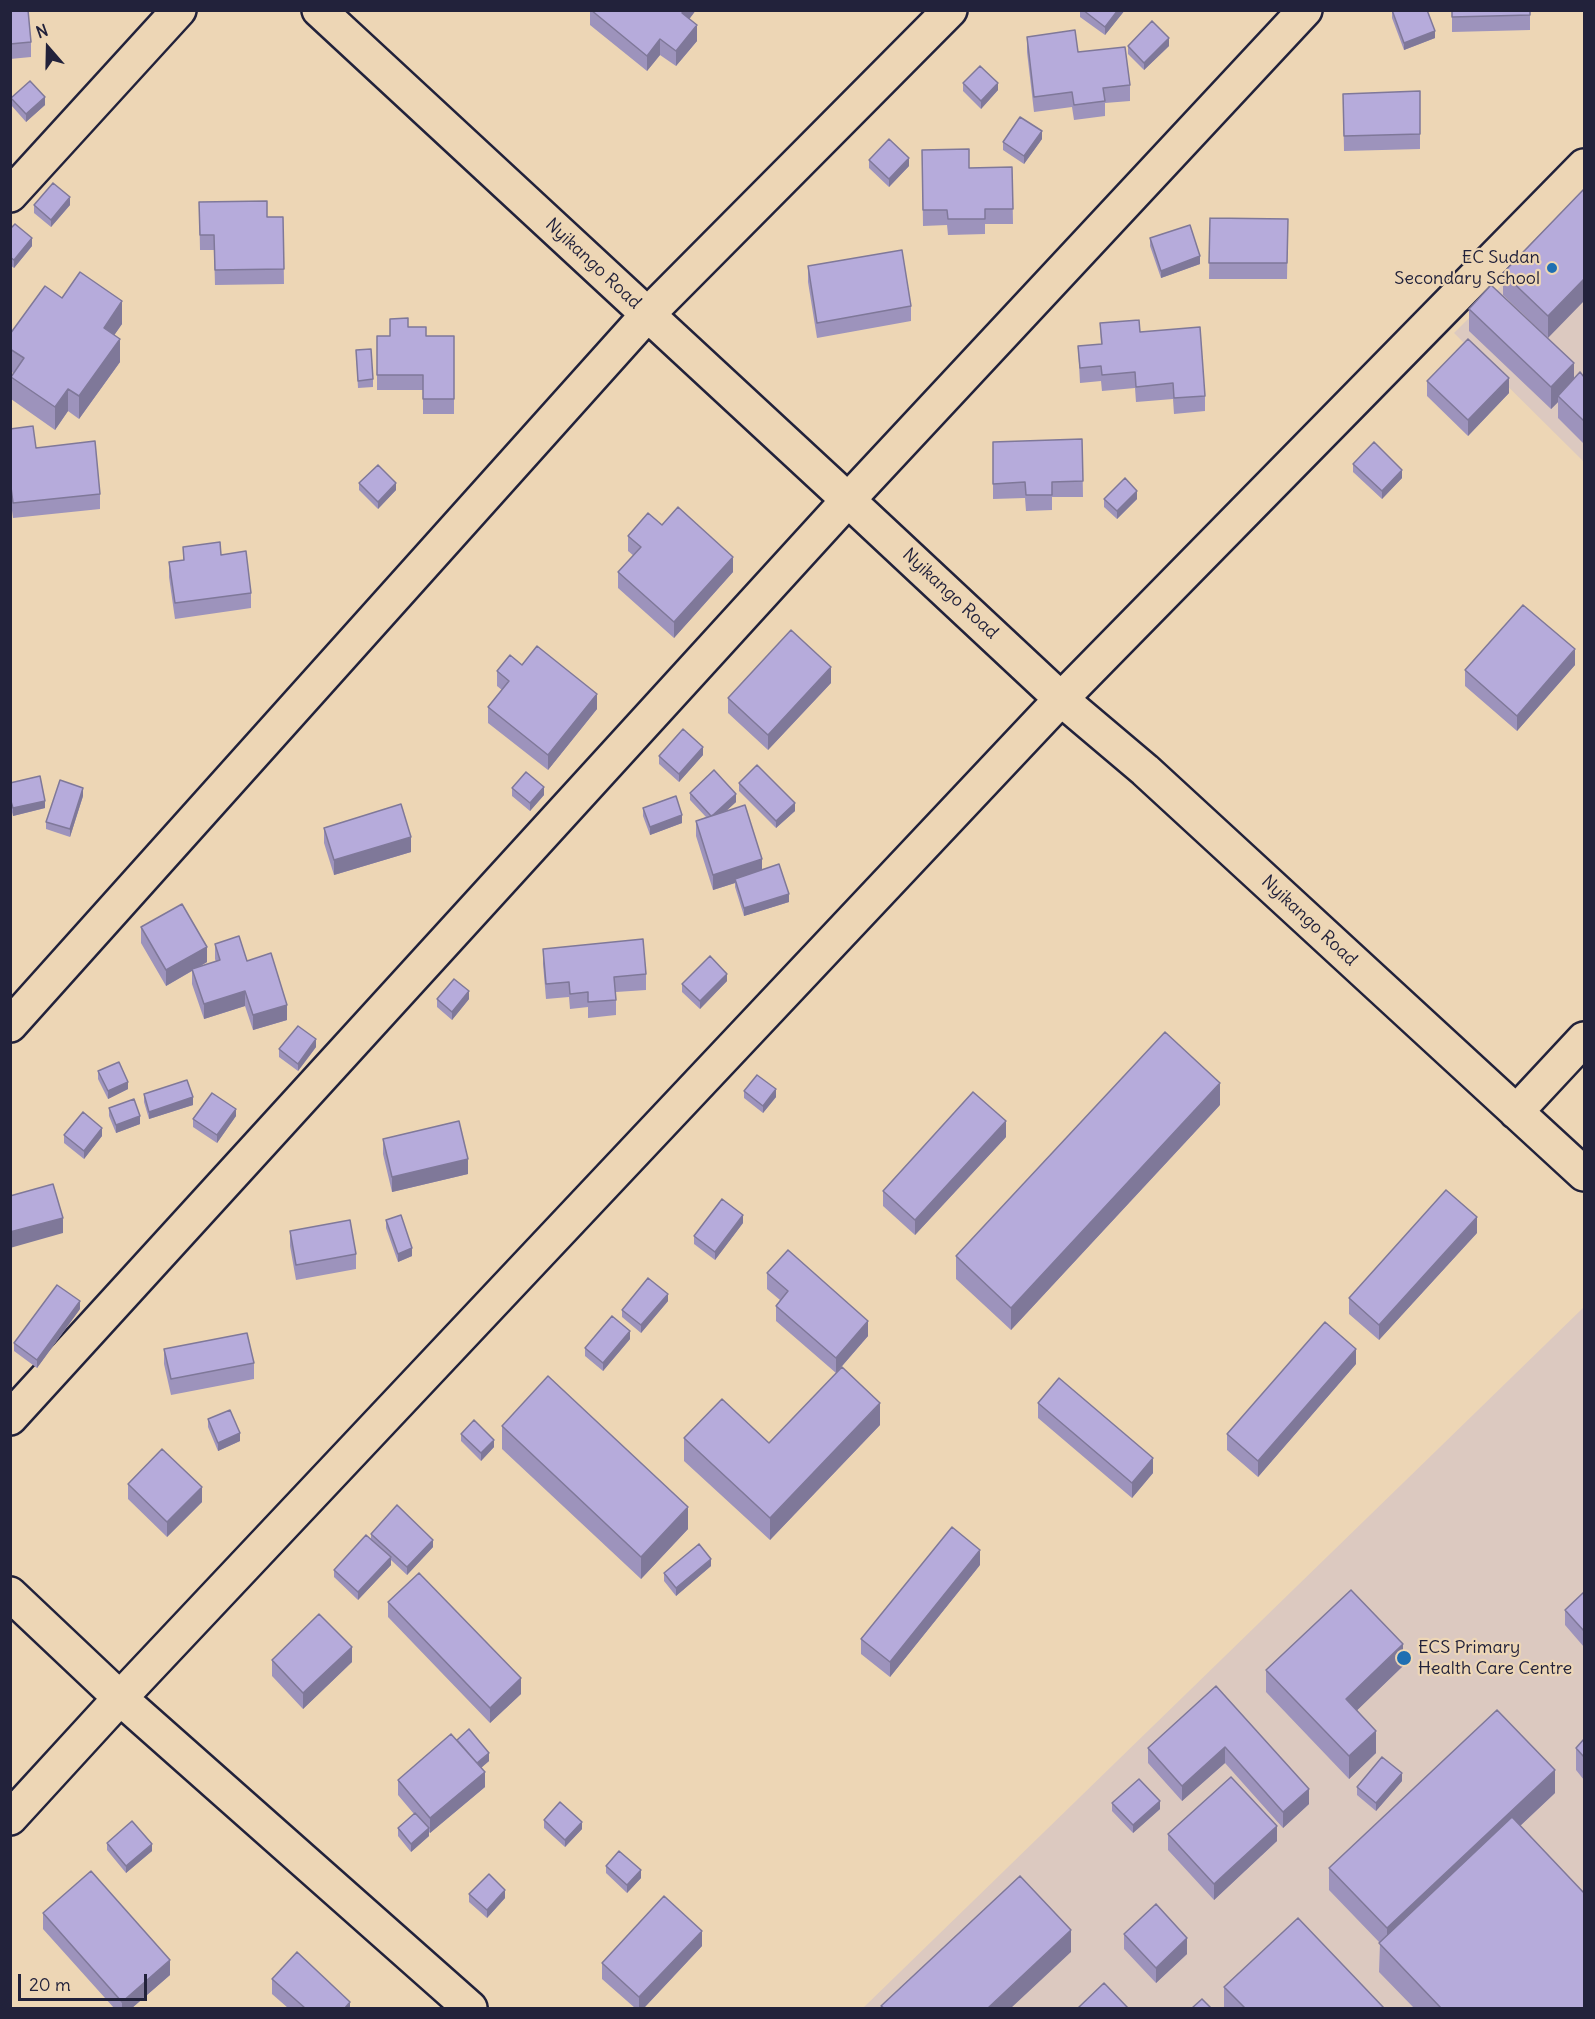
<!DOCTYPE html>
<style>
body{margin:0}
#map{position:relative;width:1595px;height:2019px;overflow:hidden;background:#edd6b5;font-family:Delius,sans-serif}
canvas{display:block}
.frame{position:absolute;inset:0;border:12px solid #22223b;pointer-events:none}
.north{position:absolute;left:18px;top:18px;width:60px;height:60px;-webkit-text-stroke:4px #edd6b5;paint-order:stroke;rotate:340deg;font-size:16px;font-weight:700;line-height:24px;text-align:center;color:#22223b}
.north::after{content:'';display:block;margin:auto;width:21px;height:27px;background:#22223b;clip-path:polygon(50% 0,100% 100%,50% 72%,0 100%)}
.scale{position:absolute;left:18px;top:1974px;width:129px;height:27px;box-sizing:border-box;border:3px solid #22223b;border-top:0;padding-left:8px;font-size:18px;line-height:21px;white-space:nowrap;color:#22223b;-webkit-text-stroke:4px #edd6b5;paint-order:stroke}
</style>
<div id="map">
<canvas width="1595" height="2019"></canvas>
<div class="frame"></div>
<div class="north">N</div>
<div class="scale">20 m</div>
</div>
<script>
const ctx = document.querySelector('canvas').getContext('2d');
ctx.lineJoin = 'round';
function fill(path, color) {
  ctx.fillStyle = color;
  ctx.fill(path, 'evenodd');
}
function poly(rows) {
  const path = new Path2D();
  for (const r of rows) {
    path.moveTo(r[0], r[1]);
    for (let i = 2; i < r.length; i += 2) path.lineTo(r[i], r[i + 1]);
  }
  return path;
}
function strokePath(path, color, width, dash) {
  ctx.strokeStyle = color;
  ctx.lineWidth = width;
  ctx.lineCap = dash ? 'butt' : 'round';
  ctx.setLineDash(dash || []);
  ctx.stroke(path);
}
function write(font, color, halo, rows, align = 'center') {
  ctx.font = font + ' Delius,sans-serif';
  ctx.lineWidth = 4.5;
  ctx.setLineDash([]);
  ctx.textBaseline = 'middle';
  ctx.strokeStyle = halo;
  ctx.fillStyle = color;
  for (const [text, x, y, turn = 0] of rows) {
    ctx.save();
    ctx.translate(x, y);
    ctx.rotate((+turn || 0) * Math.PI / 180);
    ctx.textAlign = isNaN(turn) ? turn : align;
    if (halo) ctx.strokeText(text, 0, 0);
    ctx.fillText(text, 0, 0);
    ctx.restore();
  }
}
fill(poly([
 [1584,203,1584,462,1454,333],
 [1584,1307,1584,2008,863,2008]
]), '#dcc9c0');
const minor = poly([
 [319,10,848,500,1061,699,1145,770,1584,1174],
 [10,195,179,10],
 [10,1025,648,314,950,10],
 [1516,1112,1584,1039],
 [10,1418,848,500,1305,10],
 [10,1594,120,1698,470,2008],
 [10,1818,120,1698,1061,699,1584,166]
]);
strokePath(minor, '#22223b', 38);
strokePath(minor, '#edd6b5', 33);
fill(poly([
 [10,10,31,42,31,57,10,59],
 [590,10,696,10,689,19,697,41,676,66,660,55,647,71,590,25],
 [1080,10,1125,10,1105,35,1080,17],
 [1392,10,1435,38,1404,50,1392,18],
 [1452,10,1530,10,1530,30,1452,32],
 [1027,37,1078,52,1130,85,1130,101,1105,103,1105,116,1074,120,1072,107,1034,112,1027,52],
 [1128,46,1169,46,1144,70,1128,54],
 [963,83,998,90,981,109,963,91],
 [1420,91,1420,149,1344,151,1343,94],
 [11,98,45,105,26,122,11,105],
 [1042,139,1024,164,1003,150,1003,142],
 [922,150,969,168,1012,167,1013,224,985,224,985,234,948,235,947,225,923,226],
 [869,160,909,166,889,187,869,168],
 [1584,189,1548,338,1503,295,1503,273],
 [199,202,267,217,283,217,284,284,215,285,214,250,200,250],
 [34,205,70,205,51,227,34,213],
 [1210,218,1288,219,1287,279,1209,279],
 [10,229,32,246,14,268,10,265],
 [1150,238,1200,264,1161,278,1150,246],
 [808,266,911,306,911,321,817,338,808,282],
 [62,298,122,324,114,335,120,362,79,419,68,411,55,430,11,399,11,377,13,373,10,371,10,349],
 [1469,309,1574,379,1584,377,1584,444,1558,418,1558,402,1551,409,1469,331],
 [1100,323,1140,332,1205,396,1205,411,1174,414,1173,399,1136,402,1135,388,1102,391,1101,381,1080,383,1078,346,1101,345],
 [408,327,426,336,454,336,454,414,423,414,423,390,377,390,377,336,390,336],
 [356,350,373,379,373,387,358,388],
 [1427,381,1509,393,1468,436,1427,396],
 [10,429,100,494,100,509,13,518,10,495],
 [1082,439,1083,497,1052,497,1052,510,1026,511,1025,498,993,499,993,442],
 [1353,464,1402,478,1382,499,1353,472],
 [359,483,396,490,378,509,359,490],
 [1104,499,1137,499,1117,519,1104,507],
 [662,525,733,572,674,638,618,588,618,572,634,556,628,551,628,536],
 [183,547,221,555,251,593,251,608,175,619,169,577,169,562,183,560],
 [1575,665,1517,731,1465,686,1465,670],
 [497,671,597,709,548,770,488,723,488,707,502,690,497,686],
 [831,683,768,750,728,713,728,698],
 [703,755,679,782,659,764,659,756],
 [10,783,45,808,13,816,10,805],
 [739,783,795,811,776,828,739,791],
 [512,788,544,795,530,811,512,796],
 [690,793,736,802,726,811,762,870,789,902,744,916,735,887,735,883,713,890,696,836,696,821,706,817,690,800],
 [83,796,70,837,46,829,46,822],
 [643,808,682,823,650,835,643,816],
 [324,828,411,852,334,875,324,843],
 [141,927,207,962,199,967,216,962,215,959,215,944,247,961,287,1020,253,1030,245,1006,204,1019,192,984,192,971,166,986,141,943],
 [543,949,646,974,646,990,616,992,616,1015,588,1018,588,1007,570,1009,569,997,546,999,543,964],
 [727,981,700,1009,682,992,682,984],
 [437,999,469,999,452,1020,437,1007],
 [316,1047,298,1071,279,1057,279,1049],
 [98,1071,128,1089,108,1099,98,1079],
 [744,1091,776,1097,763,1113,744,1098],
 [144,1094,193,1105,149,1119,144,1102],
 [1220,1105,1011,1330,956,1279,956,1256],
 [109,1108,140,1124,116,1133,109,1116],
 [236,1116,217,1143,193,1127,193,1119],
 [64,1135,102,1136,84,1159,64,1143],
 [1006,1137,915,1235,883,1206,883,1191],
 [383,1139,468,1174,392,1192,383,1154],
 [386,1220,412,1256,398,1262,386,1228],
 [743,1223,715,1260,694,1244,694,1236],
 [290,1231,356,1254,356,1269,296,1280,290,1246],
 [1477,1233,1379,1340,1349,1314,1349,1298],
 [767,1273,868,1336,836,1373,776,1321,776,1306,780,1300,767,1289],
 [668,1301,641,1333,622,1317,622,1310],
 [80,1309,37,1368,14,1351,14,1343],
 [630,1339,603,1371,585,1356,585,1348],
 [164,1349,254,1363,254,1379,171,1395,164,1364],
 [1356,1364,1258,1477,1227,1450,1227,1434],
 [1038,1403,1153,1473,1132,1498,1038,1418],
 [208,1419,240,1441,218,1451,208,1427],
 [880,1425,770,1540,684,1461,684,1438,769,1443],
 [502,1426,688,1529,641,1579,502,1449],
 [461,1434,494,1447,481,1461,461,1441],
 [128,1484,202,1502,167,1537,128,1499],
 [371,1534,433,1547,407,1575,391,1560,391,1565,358,1600,334,1577,334,1570,371,1538],
 [980,1565,890,1677,861,1654,861,1639],
 [711,1566,676,1596,664,1581,664,1573],
 [1584,1592,1584,1647,1565,1625,1565,1610],
 [388,1602,521,1694,490,1723,388,1617],
 [272,1660,352,1662,303,1709,272,1676],
 [1403,1666,1357,1710,1376,1753,1349,1779,1266,1692,1266,1670],
 [1216,1686,1309,1804,1283,1828,1225,1763,1182,1801,1148,1763,1148,1748],
 [1584,1739,1584,1780,1576,1770,1576,1748],
 [457,1740,489,1761,481,1768,485,1787,430,1833,429,1832,429,1836,411,1852,398,1836,398,1828,414,1814,398,1795,398,1780],
 [1402,1781,1376,1811,1357,1795,1357,1787],
 [1555,1793,1520,1826,1584,2008,1414,2008,1379,1972,1380,1943,1329,1890,1329,1868],
 [1112,1803,1160,1809,1133,1833,1112,1811],
 [544,1820,582,1829,565,1847,544,1828],
 [1168,1834,1277,1841,1214,1900,1168,1850],
 [107,1843,152,1851,126,1873,107,1850],
 [606,1866,641,1878,627,1893,606,1873],
 [469,1894,505,1898,487,1918,469,1902],
 [43,1913,170,1975,132,2008,114,2008,43,1929],
 [1124,1934,1187,1954,1156,1983,1124,1949],
 [702,1946,644,2008,635,2008,602,1979,602,1963],
 [272,1979,350,2008,288,2008,272,1994],
 [1224,1987,1384,2008,1224,2008]
]), '#9d93bc');
fill(poly([
 [684,10,696,10,682,29,682,13],
 [1118,10,1125,10,1105,35,1105,27],
 [697,25,697,41,676,66,676,51],
 [1435,31,1435,38,1404,50,1404,43],
 [1169,38,1169,46,1144,70,1144,63],
 [660,39,660,55,647,71,647,56],
 [998,83,998,90,981,109,981,101],
 [45,97,45,105,26,122,26,114],
 [1042,131,1042,139,1024,164,1024,156],
 [909,158,909,166,889,187,889,179],
 [70,197,70,205,51,227,51,220],
 [32,238,32,246,14,268,14,260],
 [1200,256,1200,264,1161,278,1161,271],
 [1584,279,1584,301,1548,338,1548,316],
 [122,301,122,324,104,350,104,328],
 [120,339,120,362,79,419,79,396],
 [1574,363,1574,386,1558,396,1558,402,1551,409,1551,387],
 [1509,378,1509,393,1468,436,1468,420],
 [68,389,68,411,55,430,55,407],
 [1402,470,1402,478,1382,499,1382,491],
 [396,483,396,490,378,509,378,502],
 [1137,491,1137,499,1117,519,1117,511],
 [733,557,733,572,674,638,674,622],
 [1575,649,1575,665,1517,731,1517,716],
 [831,667,831,683,768,750,768,735],
 [597,694,597,709,548,770,548,755],
 [703,747,703,755,679,782,679,774],
 [544,787,544,795,530,811,530,803],
 [83,788,83,796,70,837,70,829],
 [736,794,736,802,712,824,712,816],
 [45,801,45,808,13,816,13,808],
 [795,803,795,811,776,828,776,821],
 [682,815,682,823,650,835,650,827],
 [411,837,411,852,334,875,334,860],
 [762,859,762,874,735,879,735,883,713,890,713,875],
 [789,894,789,902,744,916,744,908],
 [207,947,207,962,166,986,166,970],
 [727,974,727,981,700,1009,700,1001],
 [245,991,245,1006,204,1019,204,1004],
 [469,991,469,999,452,1020,452,1012],
 [287,1005,287,1020,253,1030,253,1015],
 [316,1039,316,1047,298,1071,298,1064],
 [128,1082,128,1089,108,1099,108,1091],
 [1220,1083,1220,1105,1011,1330,1011,1308],
 [776,1089,776,1097,763,1113,763,1106],
 [193,1097,193,1105,149,1119,149,1112],
 [236,1109,236,1116,217,1143,217,1135],
 [140,1116,140,1124,116,1133,116,1125],
 [1006,1121,1006,1137,915,1235,915,1220],
 [102,1128,102,1136,84,1159,84,1151],
 [468,1159,468,1174,392,1192,392,1177],
 [743,1215,743,1223,715,1260,715,1252],
 [1477,1217,1477,1233,1379,1340,1379,1325],
 [63,1218,63,1233,10,1248,10,1232],
 [412,1248,412,1256,398,1262,398,1254],
 [668,1294,668,1301,641,1333,641,1325],
 [80,1301,80,1309,37,1368,37,1360],
 [868,1321,868,1336,836,1373,836,1358],
 [630,1331,630,1339,603,1371,603,1363],
 [1356,1349,1356,1364,1258,1477,1258,1461],
 [880,1403,880,1425,770,1540,770,1518],
 [240,1433,240,1441,218,1451,218,1443],
 [494,1440,494,1447,481,1461,481,1453],
 [1153,1458,1153,1473,1132,1498,1132,1483],
 [202,1487,202,1502,167,1537,167,1522],
 [688,1507,688,1529,641,1579,641,1557],
 [433,1540,433,1547,407,1575,407,1567],
 [980,1550,980,1565,890,1677,890,1662],
 [391,1557,391,1565,358,1600,358,1592],
 [711,1559,711,1566,676,1596,676,1588],
 [1403,1644,1403,1666,1346,1721,1346,1699],
 [352,1647,352,1662,303,1709,303,1693],
 [521,1678,521,1694,490,1723,490,1708],
 [1376,1731,1376,1753,1349,1779,1349,1756],
 [1225,1747,1225,1763,1182,1801,1182,1786],
 [489,1753,489,1761,475,1773,475,1765],
 [1555,1770,1555,1793,1387,1951,1387,1928],
 [485,1772,485,1787,430,1833,430,1818],
 [1402,1773,1402,1781,1376,1811,1376,1803],
 [1309,1789,1309,1804,1283,1828,1283,1812],
 [1160,1801,1160,1809,1133,1833,1133,1825],
 [582,1822,582,1829,565,1847,565,1840],
 [1277,1826,1277,1841,1214,1900,1214,1884],
 [429,1828,429,1836,411,1852,411,1844],
 [152,1844,152,1851,126,1873,126,1866],
 [641,1870,641,1878,627,1893,627,1885],
 [505,1890,505,1898,487,1918,487,1910],
 [1071,1930,1071,1952,1011,2008,988,2008],
 [702,1931,702,1946,644,2008,639,2008,639,1997],
 [1187,1938,1187,1954,1156,1983,1156,1968],
 [170,1960,170,1975,132,2008,122,2008,122,2002],
 [350,2002,350,2008,345,2008]
]), '#7f7899');
const building = poly([
 [10,10,28,10,31,42,10,44,10,10],
 [591,10,684,10,682,13,697,25,676,51,660,39,647,56,591,10],
 [1083,10,1118,10,1105,27,1083,10],
 [1392,10,1427,10,1435,31,1404,43,1392,10],
 [1452,10,1530,10,1530,15,1452,17,1452,10],
 [1152,21,1169,38,1144,63,1128,46,1152,21],
 [1075,30,1078,52,1125,47,1130,85,1103,88,1105,101,1074,105,1072,92,1034,97,1027,37,1075,30],
 [980,66,998,83,981,101,963,83,980,66],
 [30,81,45,97,26,114,11,98,30,81],
 [1420,91,1420,134,1344,136,1343,94,1420,91],
 [1020,117,1042,131,1024,156,1003,142,1020,117],
 [889,139,909,158,889,179,869,160,889,139],
 [969,149,969,168,1012,167,1013,209,985,209,985,219,948,219,947,210,923,210,922,150,969,149],
 [53,183,70,197,51,220,34,205,53,183],
 [1584,189,1584,279,1548,316,1503,273,1584,189],
 [267,201,267,217,283,217,284,269,215,270,214,235,200,235,199,202,267,201],
 [1210,218,1288,219,1287,263,1209,263,1210,218],
 [15,224,32,238,14,260,10,257,10,229,15,224],
 [1190,225,1200,256,1161,271,1150,238,1190,225],
 [902,250,911,306,817,323,808,266,902,250],
 [80,272,122,301,104,328,120,339,79,396,68,389,55,407,11,377,24,358,10,349,10,334,45,286,62,298,80,272],
 [1491,285,1574,363,1551,387,1469,309,1491,285],
 [408,318,408,327,426,327,426,336,454,336,454,399,423,399,423,375,377,375,377,336,390,336,390,319,408,318],
 [1139,320,1140,332,1200,327,1205,396,1174,398,1173,383,1136,387,1135,372,1102,375,1101,366,1080,368,1078,346,1102,344,1100,323,1139,320],
 [1468,339,1509,378,1468,420,1427,381,1468,339],
 [371,349,373,379,358,381,356,350,371,349],
 [1580,372,1584,377,1584,421,1558,396,1580,372],
 [33,426,36,448,95,441,100,494,13,503,10,479,10,429,33,426],
 [1082,439,1083,481,1052,482,1052,495,1026,495,1025,482,993,484,993,442,1082,439],
 [1374,442,1402,470,1382,491,1353,464,1374,442],
 [378,465,396,483,378,502,359,483,378,465],
 [1125,478,1137,491,1117,511,1104,499,1125,478],
 [678,507,733,557,674,622,618,572,641,547,628,536,648,513,662,525,678,507],
 [220,542,221,555,246,551,251,593,175,603,169,562,184,560,183,547,220,542],
 [1523,605,1575,649,1517,716,1465,670,1523,605],
 [791,630,831,667,768,735,728,698,791,630],
 [537,646,597,694,548,755,488,707,509,681,497,671,510,655,522,665,537,646],
 [683,729,703,747,679,774,659,756,683,729],
 [757,765,795,803,776,821,739,783,757,765],
 [714,770,736,794,713,815,711,816,690,793,714,770],
 [526,772,544,787,530,803,512,788,526,772],
 [40,776,45,801,13,808,10,798,10,783,40,776],
 [60,780,83,788,70,829,46,822,60,780],
 [676,796,682,815,650,827,643,808,676,796],
 [401,804,411,837,334,860,324,828,401,804],
 [745,805,762,859,713,875,696,821,745,805],
 [779,864,789,894,744,908,735,879,779,864],
 [182,904,207,947,166,970,141,927,182,904],
 [239,936,247,961,271,953,287,1005,253,1015,245,991,204,1004,192,969,220,960,215,944,239,936],
 [643,939,646,974,614,977,616,1000,588,1002,588,992,570,994,569,982,546,984,543,949,643,939],
 [710,956,727,974,700,1001,682,984,710,956],
 [454,979,469,991,452,1012,437,999,454,979],
 [298,1026,316,1039,298,1064,279,1049,298,1026],
 [1165,1032,1220,1083,1011,1308,956,1256,1165,1032],
 [119,1062,128,1082,108,1091,98,1071,119,1062],
 [757,1075,776,1089,763,1106,744,1091,757,1075],
 [187,1080,193,1097,149,1112,144,1094,187,1080],
 [973,1092,1006,1121,915,1220,883,1191,973,1092],
 [212,1093,236,1109,217,1135,193,1119,212,1093],
 [134,1099,140,1116,116,1125,109,1108,134,1099],
 [83,1112,102,1128,84,1151,64,1135,83,1112],
 [459,1121,468,1159,392,1177,383,1139,459,1121],
 [53,1184,63,1218,10,1232,10,1196,53,1184],
 [1446,1190,1477,1217,1379,1325,1349,1298,1446,1190],
 [722,1199,743,1215,715,1252,694,1236,722,1199],
 [401,1215,412,1248,398,1254,386,1220,401,1215],
 [350,1220,356,1254,296,1265,290,1231,350,1220],
 [788,1250,868,1321,836,1358,776,1306,788,1291,767,1273,788,1250],
 [648,1278,668,1294,641,1325,622,1310,648,1278],
 [57,1285,80,1301,37,1360,14,1343,57,1285],
 [612,1316,630,1331,603,1363,585,1348,612,1316],
 [1325,1322,1356,1349,1258,1461,1227,1434,1325,1322],
 [247,1333,254,1363,171,1379,164,1349,247,1333],
 [842,1367,880,1403,770,1518,684,1438,722,1399,769,1443,842,1367],
 [548,1376,688,1507,641,1557,502,1426,548,1376],
 [1059,1378,1153,1458,1132,1483,1038,1403,1059,1378],
 [230,1410,240,1433,218,1443,208,1419,230,1410],
 [474,1420,494,1440,481,1453,461,1434,474,1420],
 [162,1449,202,1487,167,1522,128,1484,162,1449],
 [397,1505,433,1540,407,1567,371,1534,397,1505],
 [952,1527,980,1550,890,1662,861,1639,952,1527],
 [366,1535,391,1557,358,1592,334,1570,366,1535],
 [699,1544,711,1559,676,1588,664,1573,699,1544],
 [419,1573,521,1678,490,1708,388,1602,419,1573],
 [1351,1590,1403,1644,1346,1699,1376,1731,1349,1756,1266,1670,1351,1590],
 [1584,1592,1584,1631,1565,1610,1584,1592],
 [319,1614,352,1647,303,1693,272,1660,319,1614],
 [1216,1686,1309,1789,1283,1812,1225,1747,1182,1786,1148,1748,1216,1686],
 [1497,1710,1555,1770,1387,1928,1329,1868,1497,1710],
 [469,1729,489,1753,477,1763,457,1740,469,1729],
 [451,1734,485,1772,430,1818,398,1780,451,1734],
 [1584,1739,1584,1757,1576,1748,1584,1739],
 [1382,1757,1402,1773,1376,1803,1357,1787,1382,1757],
 [1231,1777,1277,1826,1214,1884,1168,1834,1231,1777],
 [1139,1779,1160,1801,1133,1825,1112,1803,1139,1779],
 [560,1802,582,1822,565,1840,544,1820,560,1802],
 [415,1813,429,1828,411,1844,398,1828,415,1813],
 [1512,1817,1584,1893,1584,2008,1441,2008,1379,1943,1512,1817],
 [132,1821,152,1844,126,1866,107,1843,132,1821],
 [619,1851,641,1870,627,1885,606,1866,619,1851],
 [91,1871,170,1960,122,2002,43,1913,91,1871],
 [489,1874,505,1890,487,1910,469,1894,489,1874],
 [1020,1876,1071,1930,988,2008,884,2008,881,2006,1020,1876],
 [664,1896,702,1931,639,1997,602,1963,664,1896],
 [1156,1904,1187,1938,1156,1968,1124,1934,1156,1904],
 [1298,1918,1384,2008,1245,2008,1224,1987,1298,1918],
 [297,1952,350,2002,345,2008,305,2008,272,1979,297,1952],
 [1104,1983,1128,2008,1078,2008,1104,1983],
 [1202,1999,1211,2008,1192,2008,1202,1999]
]);
fill(building, '#b6abdb');
strokePath(building, '#7f7899', 1.5);
for (const [x, y, r, color] of [
 [1552,268,6,"#1f6fb2"],
 [1404,1658,8,"#1f6fb2"]
]) {
  const dot = new Path2D();
  dot.arc(x, y, r, 0, 2 * Math.PI);
  ctx.fillStyle = color;
  ctx.fill(dot);
  strokePath(dot, '#edd6b5', 2);
}
write('18px', '#22223b', '#edd6b5', [
 ["EC Sudan",1540,258],
 ["Secondary School",1540,279],
 ["ECS Primary",1418,1648,"left"],
 ["Health Care Centre",1418,1669,"left"]
], 'right');
write('18px', '#22223b', '#edd6b5', [
 ["Nyikango Road",593,264,43],
 ["Nyikango Road",950,594,43],
 ["Nyikango Road",1309,921,43]
]);
</script>
